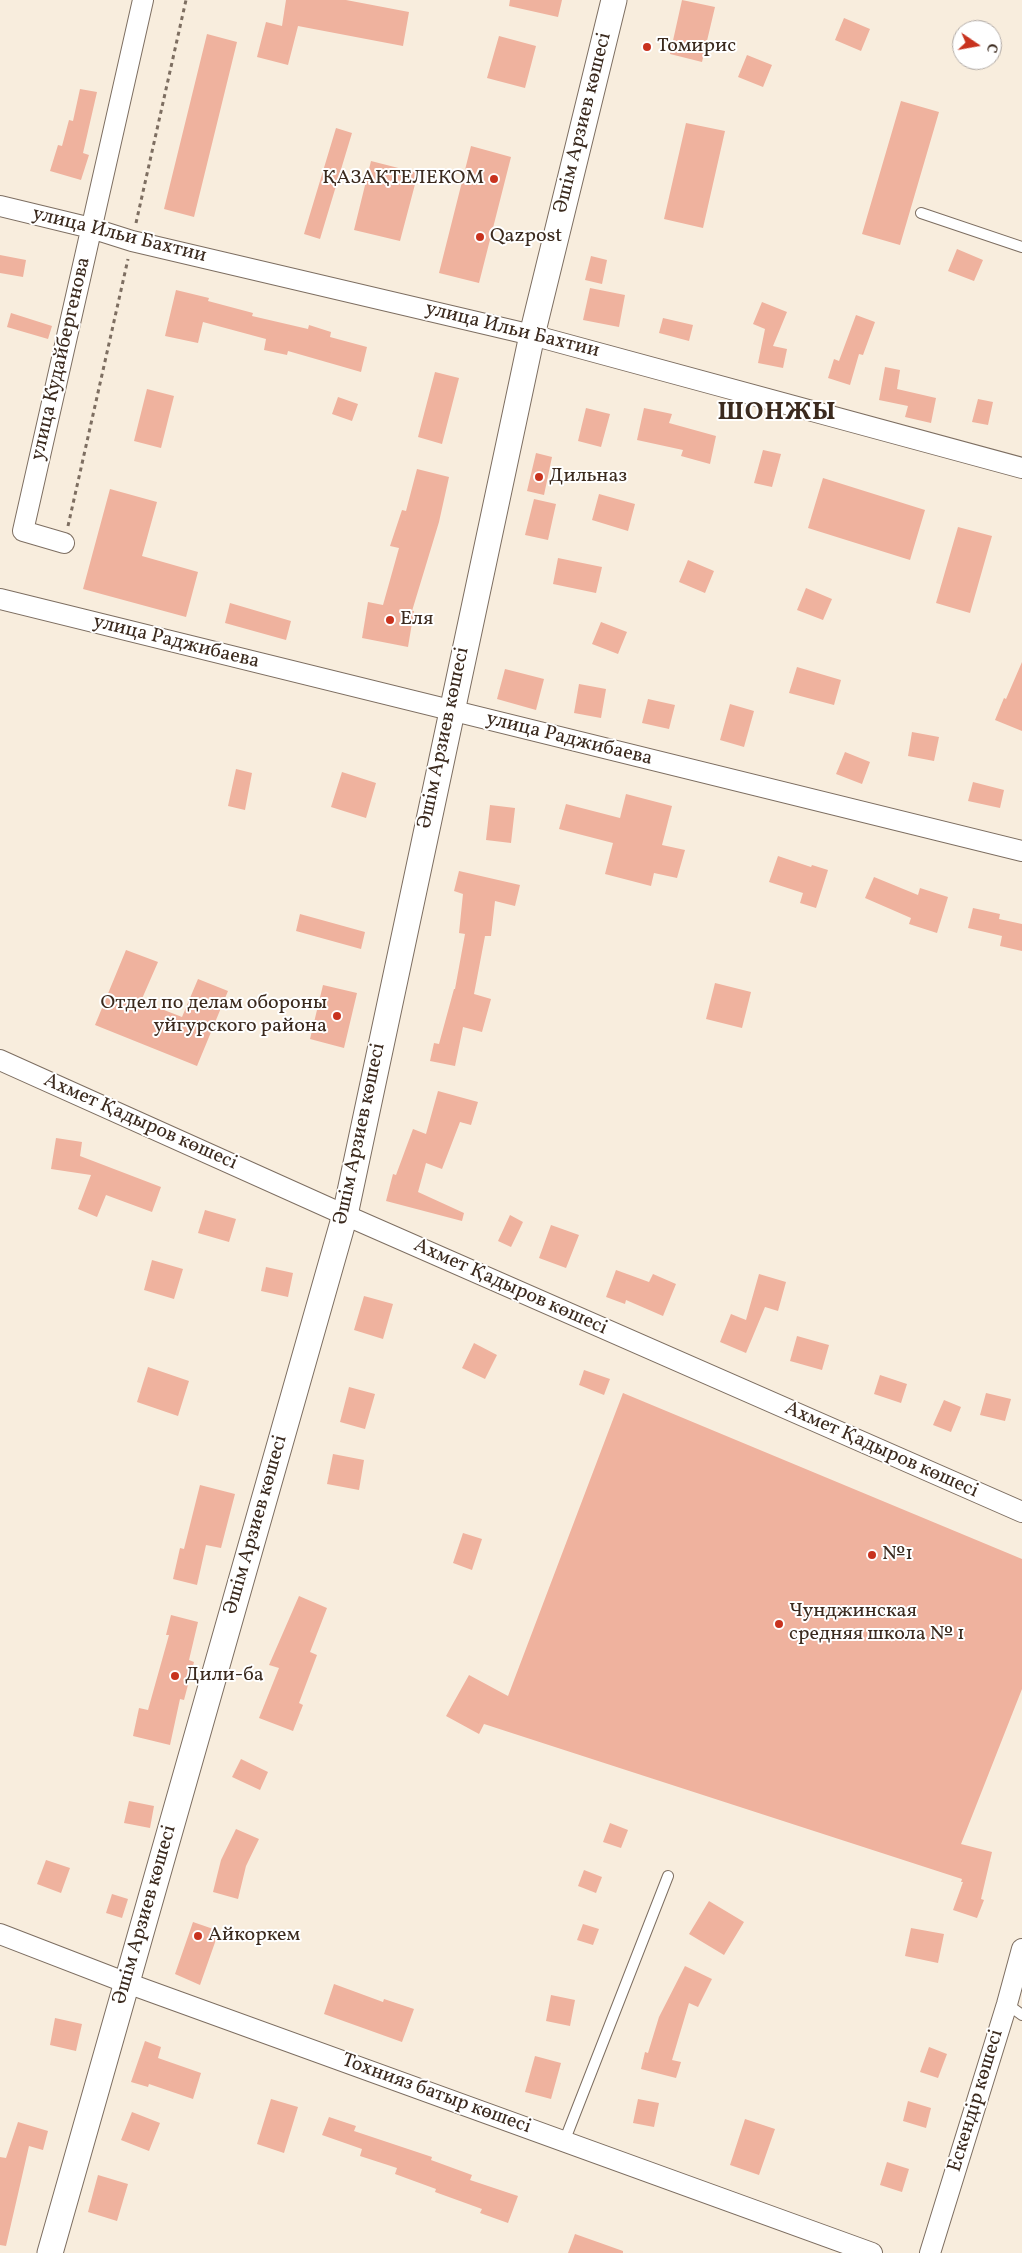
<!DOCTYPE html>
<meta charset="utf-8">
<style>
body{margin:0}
#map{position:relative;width:1022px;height:2253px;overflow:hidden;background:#f8eddd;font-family:Vollkorn,serif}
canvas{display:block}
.north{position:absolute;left:952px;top:20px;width:50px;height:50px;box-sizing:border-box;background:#fff;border:1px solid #b1aaa5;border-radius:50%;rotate:102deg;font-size:14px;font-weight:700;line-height:20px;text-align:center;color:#3b2a1e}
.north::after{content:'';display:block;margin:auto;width:18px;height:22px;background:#c8321e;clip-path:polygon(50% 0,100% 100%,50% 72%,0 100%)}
</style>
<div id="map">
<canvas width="1022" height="2253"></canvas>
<div class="north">С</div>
</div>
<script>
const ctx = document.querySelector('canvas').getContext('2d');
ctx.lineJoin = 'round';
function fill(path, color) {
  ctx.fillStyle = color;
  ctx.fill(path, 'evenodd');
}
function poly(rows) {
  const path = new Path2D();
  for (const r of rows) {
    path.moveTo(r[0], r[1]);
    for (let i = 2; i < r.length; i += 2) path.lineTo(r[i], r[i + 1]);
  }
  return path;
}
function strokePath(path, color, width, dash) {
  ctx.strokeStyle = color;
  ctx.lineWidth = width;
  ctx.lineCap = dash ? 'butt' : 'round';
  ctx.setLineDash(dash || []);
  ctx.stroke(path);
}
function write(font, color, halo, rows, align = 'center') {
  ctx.font = font + ' Vollkorn,serif';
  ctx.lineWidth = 4;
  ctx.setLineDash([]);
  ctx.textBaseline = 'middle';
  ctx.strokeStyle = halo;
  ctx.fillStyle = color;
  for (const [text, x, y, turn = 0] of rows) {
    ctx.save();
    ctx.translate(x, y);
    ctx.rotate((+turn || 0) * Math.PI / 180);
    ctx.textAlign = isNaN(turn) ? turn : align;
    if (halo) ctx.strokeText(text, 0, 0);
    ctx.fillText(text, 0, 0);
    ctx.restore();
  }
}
fill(poly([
 [286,0,346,0,409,12,403,46,298,26,288,65,257,57,266,22,282,26],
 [510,0,562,0,558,17,509,6],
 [682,0,715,7,702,62,670,54],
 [844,18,870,29,861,51,835,40],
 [207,34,237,42,194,217,164,209],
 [499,36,536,46,525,88,487,78],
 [747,55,772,65,763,87,738,77],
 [80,89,97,92,83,153,89,155,81,180,50,171,58,145,62,146,69,120,73,121],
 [901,101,939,112,900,245,862,234],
 [686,123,725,131,703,228,664,219],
 [336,128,352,133,320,239,304,234],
 [471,146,511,157,479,283,439,273],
 [371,161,418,173,400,241,354,230],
 [957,249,983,260,974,281,948,271],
 [0,255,26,260,23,277,0,273],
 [591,256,607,260,602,284,585,280],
 [590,288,625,295,619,327,583,320],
 [176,290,209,298,208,301,253,313,252,316,308,329,309,325,331,332,330,337,367,347,361,372,288,351,287,355,264,350,266,339,203,322,198,343,165,336],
 [762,302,787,312,773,346,787,349,783,368,758,363,765,329,753,324],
 [11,313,52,326,48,339,7,327],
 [856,315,875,322,863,355,859,354,850,385,828,378,834,359,839,361],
 [663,318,693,325,689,341,659,333],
 [885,367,900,370,897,389,936,398,931,423,905,417,908,406,879,400],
 [435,372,459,378,442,444,418,437],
 [147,389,174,396,161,448,134,441],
 [338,397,358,404,352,421,332,414],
 [978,399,993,402,988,425,972,422],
 [586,408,610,414,601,447,578,441],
 [644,408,672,414,669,423,716,436,710,464,681,456,683,450,637,440],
 [763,450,781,454,772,487,754,483],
 [536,453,552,457,544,495,527,491],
 [417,469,449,477,439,522,412,611,414,611,408,647,362,638,368,602,383,605,399,548,390,546,402,510,406,511],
 [823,478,925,510,910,560,808,528],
 [110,489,157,502,142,556,198,572,186,617,83,589],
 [599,494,635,504,628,531,592,520],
 [534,499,556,504,548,540,525,535],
 [958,527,992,536,970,613,936,603],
 [558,558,602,567,596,593,553,584],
 [688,560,714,571,705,593,679,582],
 [806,588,832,599,823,620,797,610],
 [230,603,291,621,286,640,225,623],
 [601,622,627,632,618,654,592,644],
 [1022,662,1022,731,995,720,1004,698,1006,699],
 [797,667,841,680,834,705,789,693],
 [505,669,544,679,536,710,497,699],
 [579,684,606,689,601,718,574,713],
 [648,699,675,705,669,729,642,723],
 [730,704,754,711,744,747,720,740],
 [912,732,939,737,934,761,908,756],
 [845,752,870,762,862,784,836,774],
 [236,769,252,773,245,810,228,806],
 [342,772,376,783,366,818,331,807],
 [973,782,1004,790,1000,808,968,801],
 [626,794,672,806,662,845,685,850,677,878,654,873,651,886,605,874,613,843,559,829,566,804,620,818],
 [490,805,515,808,511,843,486,840],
 [778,856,811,867,812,865,828,870,816,908,800,903,803,893,769,882],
 [459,871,520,885,515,906,495,901,491,936,485,936,474,994,491,999,482,1032,463,1027,455,1066,430,1061,434,1043,439,1044,454,989,455,989,465,934,459,933,463,894,454,891],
 [874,877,918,895,920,888,948,897,937,933,909,924,911,918,865,898],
 [973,908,1000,914,999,919,1022,924,1022,951,1000,946,1002,936,968,928],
 [300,914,365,932,361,949,296,931],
 [126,950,158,962,141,1001,182,1017,198,979,228,991,197,1066,95,1025],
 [715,983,751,992,742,1028,706,1019],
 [323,985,357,993,344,1048,310,1039],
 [438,1091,478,1102,471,1125,460,1122,442,1169,426,1163,418,1192,464,1213,462,1221,386,1201,393,1174,396,1175,413,1129,426,1134],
 [56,1138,82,1142,80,1156,161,1187,152,1212,106,1195,97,1217,78,1209,91,1175,51,1169],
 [205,1210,236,1219,229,1242,198,1233],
 [510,1215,523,1222,511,1247,498,1241],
 [551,1225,579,1235,566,1268,539,1258],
 [152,1260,183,1269,174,1299,144,1290],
 [266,1267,293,1273,288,1297,261,1291],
 [616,1270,649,1282,653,1274,676,1284,663,1316,626,1300,625,1304,606,1297],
 [759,1274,786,1282,778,1311,765,1307,746,1353,720,1342,731,1314,746,1320],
 [364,1296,393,1304,383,1339,354,1330],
 [797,1336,829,1345,822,1370,790,1361],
 [474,1343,497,1355,485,1379,462,1368],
 [148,1367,189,1381,178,1416,137,1402],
 [584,1370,610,1379,604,1395,579,1385],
 [880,1375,907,1384,901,1403,874,1394],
 [349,1387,375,1394,365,1429,340,1422],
 [623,1393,1022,1559,1022,1689,961,1844,992,1852,981,1899,984,1900,977,1918,953,1910,963,1882,961,1882,962,1879,484,1724,479,1734,446,1716,469,1675,508,1696],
 [986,1393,1011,1399,1005,1421,980,1415],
 [944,1400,961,1407,951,1432,933,1425],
 [333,1454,364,1460,359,1490,327,1484],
 [200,1485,235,1494,221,1548,206,1545,197,1585,173,1579,180,1548,184,1549],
 [463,1533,482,1539,472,1570,453,1563],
 [299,1596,327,1608,310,1652,317,1655,299,1703,303,1705,293,1731,259,1718,279,1668,269,1665],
 [171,1615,198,1622,189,1660,194,1662,184,1700,180,1699,170,1745,133,1736,139,1708,148,1710,169,1635,166,1635],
 [241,1759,268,1772,260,1790,232,1777],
 [129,1801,154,1806,150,1828,124,1823],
 [610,1823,628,1830,621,1848,603,1842],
 [236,1829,259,1839,246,1866,238,1899,213,1892,221,1860],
 [46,1860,70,1868,61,1893,37,1884],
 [584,1870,602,1877,596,1893,578,1886],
 [112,1894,128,1899,122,1918,106,1913],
 [709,1901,744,1922,724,1955,689,1934],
 [193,1922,219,1931,200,1985,175,1974],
 [583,1924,599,1929,593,1945,577,1940],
 [911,1928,944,1934,938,1963,905,1956],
 [685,1966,712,1979,698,2007,689,2003,672,2060,681,2062,676,2078,641,2069,645,2052,648,2053,659,2017],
 [334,1984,383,2002,384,1999,414,2009,402,2042,324,2014],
 [551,1995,575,2000,570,2026,546,2021],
 [55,2018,82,2024,76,2051,50,2045],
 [145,2041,161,2047,158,2058,201,2073,193,2099,149,2084,148,2087,131,2082],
 [929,2047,947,2054,938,2078,920,2072],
 [535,2056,561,2063,551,2099,525,2092],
 [271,2099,298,2107,284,2153,257,2144],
 [638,2099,659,2103,654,2127,633,2123],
 [908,2101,931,2108,926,2128,903,2121],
 [132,2112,160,2123,149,2151,121,2140],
 [329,2117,356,2126,354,2131,432,2157,431,2160,472,2175,470,2180,518,2196,508,2223,480,2213,482,2209,435,2192,436,2189,395,2174,397,2168,360,2156,362,2149,322,2135],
 [745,2119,775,2129,759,2175,730,2165],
 [18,2122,48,2131,43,2150,29,2146,6,2246,0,2245,0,2157,6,2158],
 [887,2162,909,2169,902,2192,880,2185],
 [98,2175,128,2184,117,2221,88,2212],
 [575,2234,623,2251,623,2253,568,2253]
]), '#efb29e');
const service = poly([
 [921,213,1022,247],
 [1007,2004,1022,2015],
 [564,2142,668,1876]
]);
const minor = poly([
 [0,206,91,228,132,241,532,335,1022,468],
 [64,543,23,531,143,0],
 [0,599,1022,851],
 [0,1060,345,1215,1022,1512],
 [0,1934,127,1983,872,2253],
 [930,2253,1007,2004,1022,1949]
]);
const tertiary = poly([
 [50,2253,345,1215,532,335,614,0]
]);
strokePath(service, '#7d6e61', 12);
strokePath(minor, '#7d6e61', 22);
strokePath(tertiary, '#7d6e61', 27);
strokePath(poly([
 [136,223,186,0],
 [68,526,128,259]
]), '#7d6e61', 3, [4, 4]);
strokePath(service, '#fff', 10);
strokePath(minor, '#fff', 20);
strokePath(tertiary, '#fff', 25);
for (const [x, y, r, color] of [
 [647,47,5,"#c8321e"],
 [494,179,5,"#c8321e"],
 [480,237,5,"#c8321e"],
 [539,477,5,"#c8321e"],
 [390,620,5,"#c8321e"],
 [337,1016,5,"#c8321e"],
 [872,1555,5,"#c8321e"],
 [779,1624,5,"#c8321e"],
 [175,1676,5,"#c8321e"],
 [198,1936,5,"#c8321e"]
]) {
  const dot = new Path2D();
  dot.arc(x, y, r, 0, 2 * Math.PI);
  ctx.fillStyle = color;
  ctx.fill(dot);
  strokePath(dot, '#fff', 2);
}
write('20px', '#3b2a1e', '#fff', [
 ["Томирис",657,47],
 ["ҚАЗАҚТЕЛЕКОМ",484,179,"right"],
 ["Qazpost",490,237],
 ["Дильназ",549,477],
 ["Еля",400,620],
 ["Отдел по делам обороны",327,1004,"right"],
 ["уйгурского района",327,1027,"right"],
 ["№1",882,1555],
 ["Чунджинская",789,1612],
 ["средняя школа № 1",789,1635],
 ["Дили-ба",185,1676],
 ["Айкоркем",208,1936]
], 'left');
write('20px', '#3b2a1e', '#fff', [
 ["Әшім Арзиев көшесі",584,123,-76],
 ["улица Ильи Бахтии",119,236,14],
 ["улица Ильи Бахтии",512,331,14],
 ["улица Кудайбергенова",62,359,-77],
 ["улица Раджибаева",176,643,14],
 ["Әшім Арзиев көшесі",445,738,-78],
 ["улица Раджибаева",569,740,14],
 ["Ахмет Қадыров көшесі",140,1123,24],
 ["Әшім Арзиев көшесі",361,1134,-78],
 ["Ахмет Қадыров көшесі",510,1288,24],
 ["Ахмет Қадыров көшесі",881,1451,24],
 ["Әшім Арзиев көшесі",257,1525,-74],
 ["Әшім Арзиев көшесі",146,1915,-74],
 ["Тохнияз батыр көшесі",436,2095,20],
 ["Ескендір көшесі",977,2101,-73]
]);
ctx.letterSpacing = '1px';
write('bold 25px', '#3b2a1e', '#fff', [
 ["ШОНЖЫ",777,414]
]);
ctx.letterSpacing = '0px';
</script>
